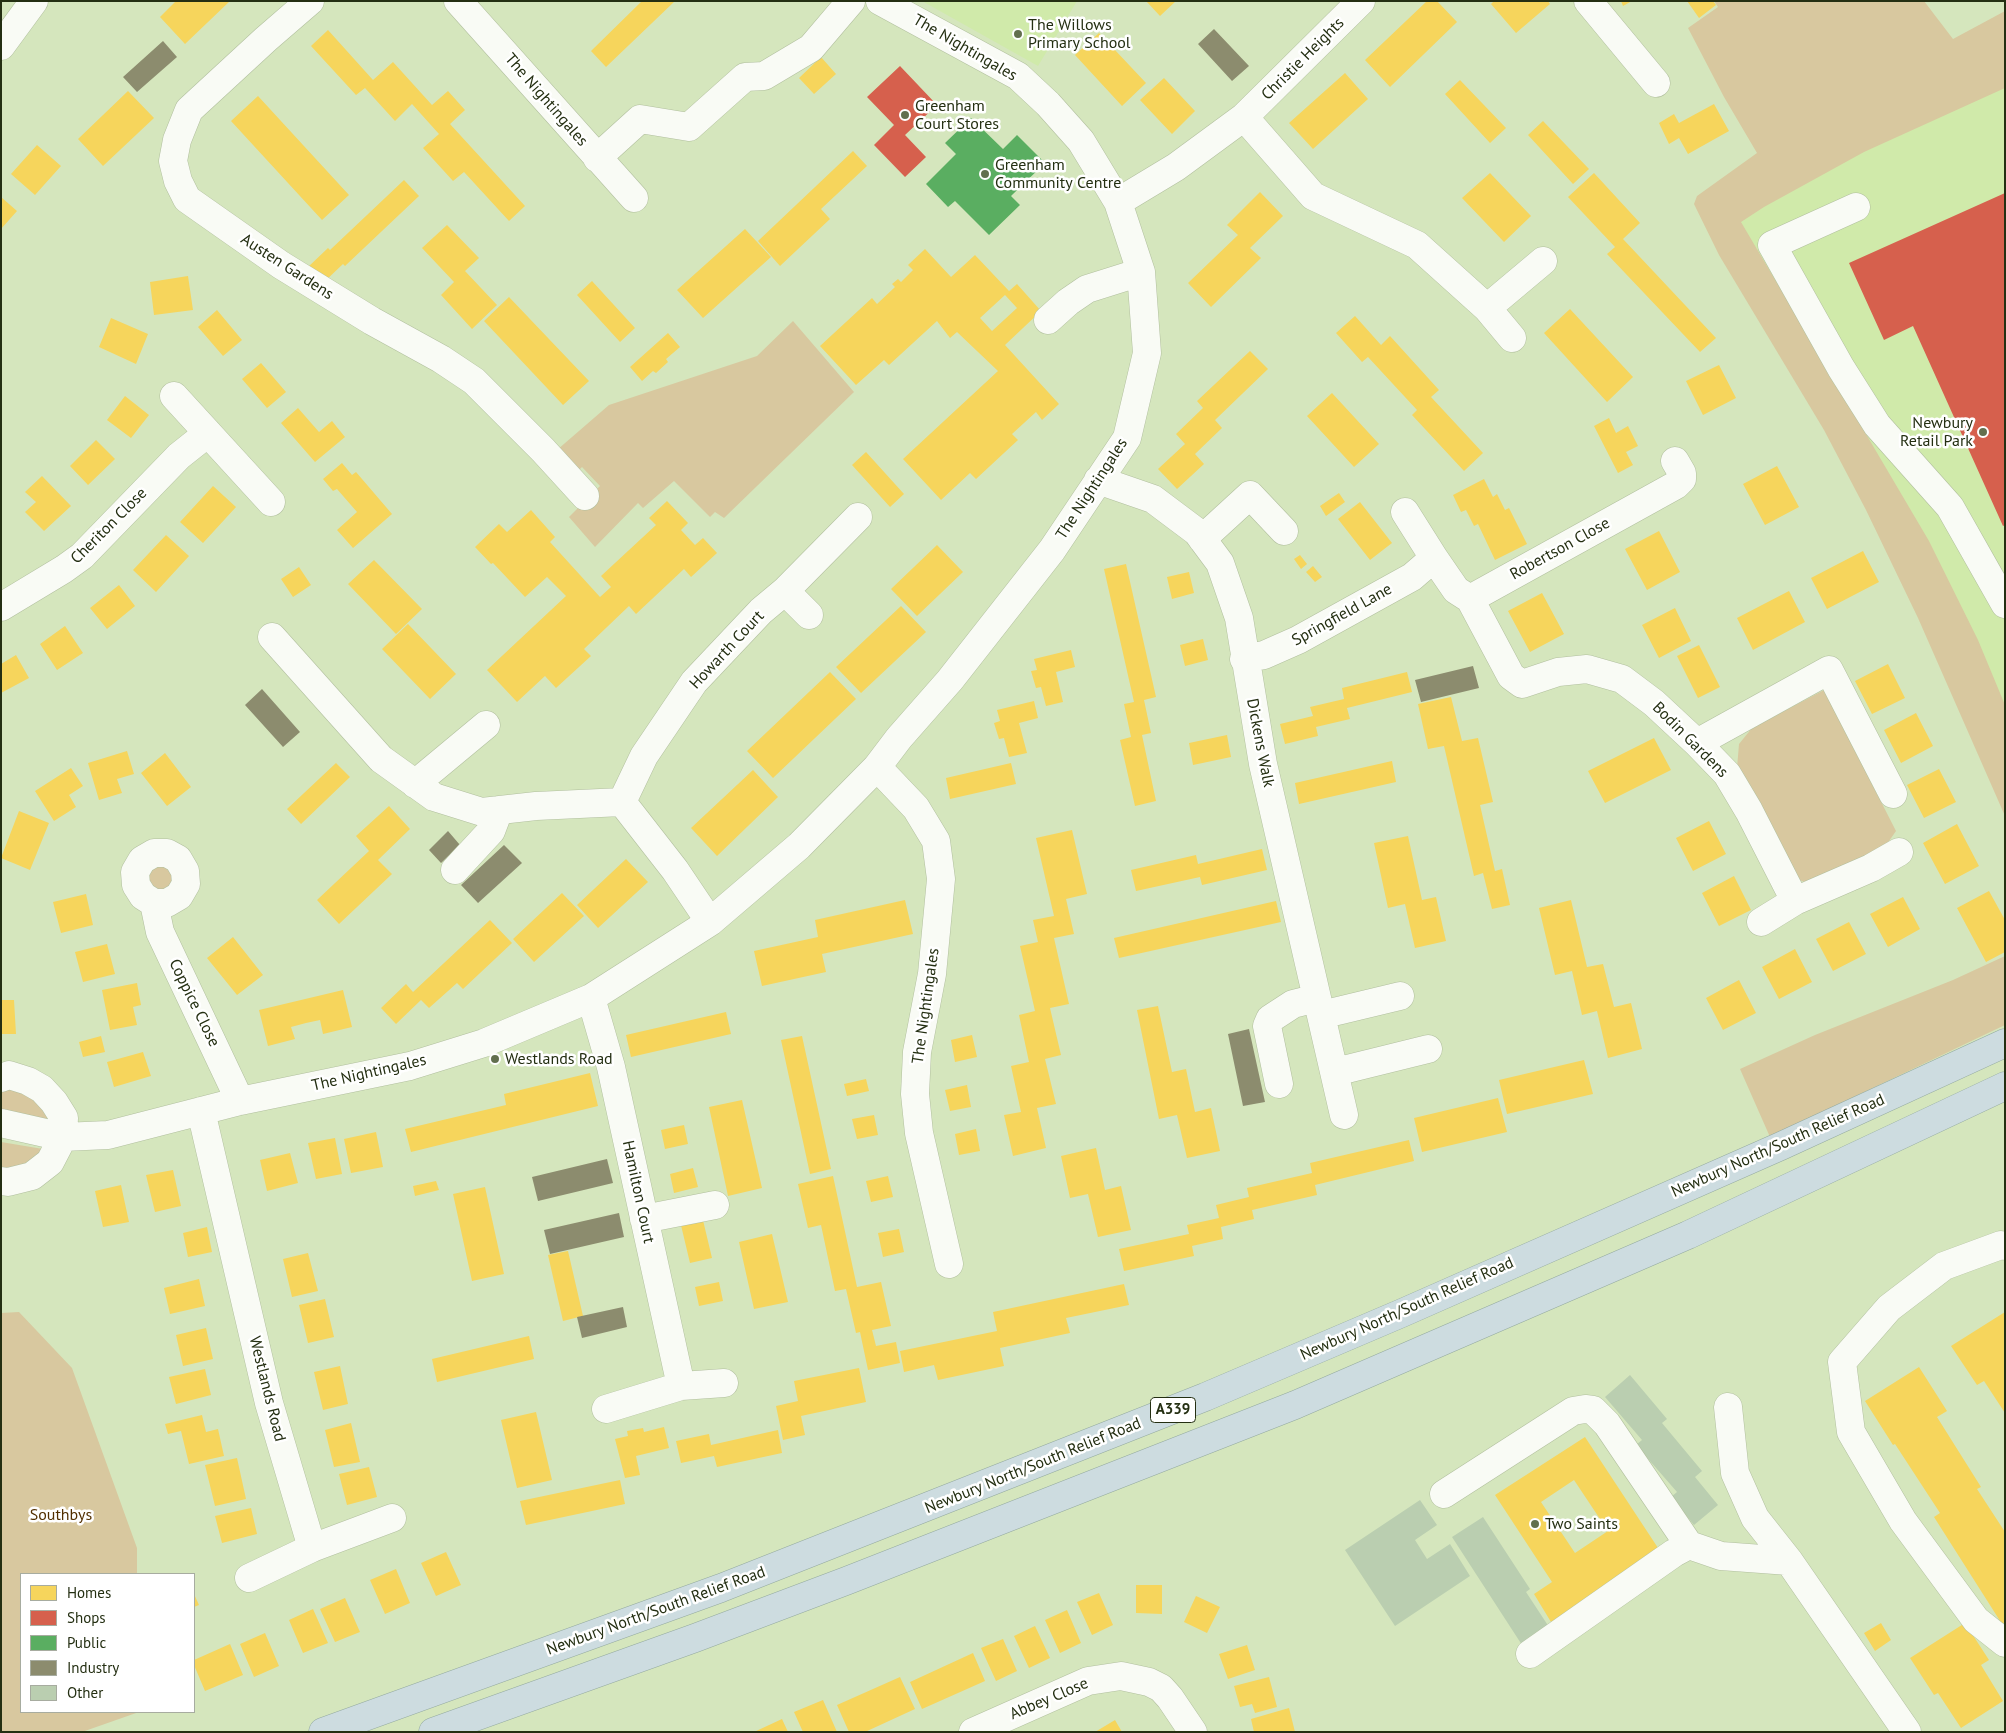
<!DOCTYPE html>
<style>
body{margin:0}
#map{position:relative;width:2006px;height:1733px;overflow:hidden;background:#d5e6bd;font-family:"PT Sans",sans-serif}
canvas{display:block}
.frame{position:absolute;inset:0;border:2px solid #242f12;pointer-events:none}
.legend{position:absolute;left:20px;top:1573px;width:175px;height:140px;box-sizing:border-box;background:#fff;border:1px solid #a7aca0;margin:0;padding:6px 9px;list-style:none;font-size:15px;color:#242f12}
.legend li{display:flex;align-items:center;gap:10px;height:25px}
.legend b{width:25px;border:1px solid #a7aca0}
</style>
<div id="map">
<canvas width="2006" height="1733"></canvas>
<div class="frame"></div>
<ul class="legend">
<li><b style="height:14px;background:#f6d55c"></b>Homes</li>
<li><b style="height:14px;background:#d6604d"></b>Shops</li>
<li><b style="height:14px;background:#5aae61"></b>Public</li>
<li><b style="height:14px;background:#8c8c6e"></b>Industry</li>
<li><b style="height:14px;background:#baceb0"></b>Other</li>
</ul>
</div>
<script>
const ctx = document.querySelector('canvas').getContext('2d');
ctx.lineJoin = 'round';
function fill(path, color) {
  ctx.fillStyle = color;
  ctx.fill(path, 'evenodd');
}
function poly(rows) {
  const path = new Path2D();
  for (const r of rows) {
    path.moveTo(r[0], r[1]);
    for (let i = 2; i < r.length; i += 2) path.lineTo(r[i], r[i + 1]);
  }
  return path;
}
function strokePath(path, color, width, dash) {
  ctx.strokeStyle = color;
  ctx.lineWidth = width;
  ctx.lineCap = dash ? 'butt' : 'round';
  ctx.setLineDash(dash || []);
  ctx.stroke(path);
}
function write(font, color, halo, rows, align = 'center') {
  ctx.font = font + ' "PT Sans",sans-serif';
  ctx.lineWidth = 5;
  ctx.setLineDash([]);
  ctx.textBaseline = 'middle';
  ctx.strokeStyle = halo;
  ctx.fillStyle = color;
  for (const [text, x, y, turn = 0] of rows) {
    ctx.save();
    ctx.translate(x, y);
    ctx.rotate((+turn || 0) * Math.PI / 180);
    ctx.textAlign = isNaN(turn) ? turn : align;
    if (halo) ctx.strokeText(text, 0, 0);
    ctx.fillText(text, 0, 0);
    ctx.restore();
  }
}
fill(poly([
 [922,1,1077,1,1038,66],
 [2005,28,2005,773,1710,207]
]), '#d0eaaa');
fill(poly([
 [1714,1,1924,1,1953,39,2005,11,2005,88,1864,152,1764,207,1741,222,1929,541,1978,640,2005,705,2005,816,1918,618,1866,510,1824,430,1719,255,1694,204,1697,196,1757,153,1724,97,1688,28,1718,7],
 [793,321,854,392,724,518,715,512,710,517,674,481,643,508,638,503,595,547,569,517,600,486,582,467,578,471,557,450,609,405,757,356],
 [1824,690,1896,831,1887,844,1812,885,1797,879,1737,768,1739,744,1752,728],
 [170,864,178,885,158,893,148,880,149,872,154,865],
 [2005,956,2005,1025,1770,1137,1740,1069,1815,1035,1953,980],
 [6,1087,37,1098,50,1120,1,1111,1,1088],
 [1,1142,43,1149,27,1167,1,1169],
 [19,1312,72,1368,137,1548,137,1574,21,1574,21,1712,139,1712,82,1732,1,1732,1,1313]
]), '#d8c89f');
fill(poly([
 [176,1,230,1,185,44,160,17],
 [642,1,675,1,606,67,591,51],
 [1146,1,1176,1,1160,16],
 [1427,1,1437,1,1457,22,1390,87,1365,60],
 [1494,1,1548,1,1550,4,1516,33,1491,4],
 [1621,1,1632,1,1623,6],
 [1687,1,1713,1,1716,5,1699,18],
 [328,30,373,80,393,62,432,105,448,91,465,110,450,124,525,206,509,221,464,172,453,181,423,148,439,134,412,104,395,121,365,88,356,95,311,46],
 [1099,33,1146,83,1122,106,1075,55],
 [821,57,836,74,814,94,799,78],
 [1345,73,1368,99,1313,149,1289,123],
 [1164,78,1195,111,1172,134,1140,100],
 [1460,80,1506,128,1490,143,1445,94],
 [128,91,154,118,103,166,78,139],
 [258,96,349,195,322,220,231,121],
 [1714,104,1729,131,1688,154,1679,138,1669,144,1659,123,1674,114,1679,123],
 [1543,121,1589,169,1573,184,1528,135],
 [37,145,61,166,35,195,11,174],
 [853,151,867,166,821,209,830,219,780,266,758,241],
 [1490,173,1531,216,1504,242,1462,198],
 [1594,173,1640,223,1623,239,1716,338,1700,352,1607,254,1615,247,1568,197],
 [404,180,419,196,345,266,343,264,322,284,307,268,328,248,330,250],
 [1260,192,1283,216,1250,248,1261,258,1211,307,1188,283,1238,235,1227,225],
 [1,197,17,211,1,229],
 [447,225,479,258,465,271,497,305,472,329,441,295,454,282,422,248],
 [745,229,771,257,703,318,677,290],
 [925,249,951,277,975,255,1009,291,1017,284,1041,311,1005,345,1059,404,1042,420,1036,412,1012,434,1018,440,976,479,970,473,941,500,903,459,998,371,957,332,950,338,937,321,889,365,884,360,856,385,820,346,872,298,877,304,895,287,892,284,898,279,901,282,913,270,908,265],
 [1005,295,1017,308,992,331,980,318],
 [188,276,193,310,154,315,150,282],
 [592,281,635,328,620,342,577,295],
 [509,297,589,381,563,405,484,321],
 [1570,309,1633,377,1607,402,1544,333],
 [217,310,242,340,223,356,198,327],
 [1355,316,1381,345,1390,336,1439,390,1431,397,1483,453,1464,471,1412,415,1417,410,1368,357,1362,362,1336,333],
 [111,318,148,334,136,364,99,347],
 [668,333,680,347,666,359,668,362,656,373,653,371,642,381,630,367],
 [1250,351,1268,369,1215,420,1222,428,1195,454,1204,464,1177,489,1158,469,1185,444,1176,434,1203,408,1197,401],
 [261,363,286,392,267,408,242,379],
 [1719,365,1736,398,1703,415,1686,381],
 [1332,393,1379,444,1354,467,1307,416],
 [125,396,149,415,131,438,107,420],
 [298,408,319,432,332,421,345,437,315,462,281,423],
 [1609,418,1616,433,1628,426,1638,446,1626,452,1633,465,1618,473,1594,426],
 [96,440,115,459,88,485,70,466],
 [866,452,904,494,890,507,852,465],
 [342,463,352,475,356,472,392,514,353,548,337,530,357,512,337,489,333,491,323,479],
 [1777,466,1799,507,1765,525,1743,484],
 [42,476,71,506,44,531,25,512,36,502,25,492],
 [1484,479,1493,497,1497,494,1505,510,1509,508,1527,544,1495,560,1478,524,1474,526,1466,510,1461,512,1453,495],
 [213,486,236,507,203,543,180,522],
 [1339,493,1345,502,1326,516,1320,506],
 [667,501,688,523,681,530,695,545,703,538,717,553,691,577,684,569,636,614,629,606,584,649,591,656,556,688,545,676,517,702,487,670,566,596,547,577,525,597,493,563,491,564,475,547,499,524,507,532,531,510,555,537,550,542,600,597,611,587,601,576,656,525,649,518],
 [1360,502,1392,543,1370,560,1338,519],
 [1659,531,1680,572,1647,590,1625,549],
 [166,535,189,556,156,592,133,570],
 [937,545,963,572,917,616,891,589],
 [1863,551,1879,582,1827,609,1811,578],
 [1300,555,1307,564,1301,569,1294,559],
 [374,560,422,609,396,634,348,584],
 [1126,564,1156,697,1144,700,1151,733,1142,735,1156,801,1135,806,1120,740,1131,737,1124,704,1134,702,1104,569],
 [1313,566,1322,577,1315,582,1306,572],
 [299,567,311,585,293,597,281,579],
 [1189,572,1194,593,1172,599,1167,577],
 [119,585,135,606,107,629,90,608],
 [1789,591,1805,622,1753,650,1737,618],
 [1542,593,1564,634,1530,652,1508,611],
 [901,606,926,632,861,693,836,667],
 [1675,608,1691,641,1659,658,1642,625],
 [408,624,456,674,430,699,382,649],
 [65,626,83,653,57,670,40,644],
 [1203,639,1208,660,1185,666,1180,645],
 [1699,645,1720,687,1698,698,1677,656],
 [1071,650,1075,667,1056,672,1063,702,1046,706,1041,687,1036,688,1031,671,1037,670,1034,659],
 [16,655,29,678,1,693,1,664],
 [1888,664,1905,698,1872,714,1855,681],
 [830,672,856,699,773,778,747,751],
 [1407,672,1412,692,1347,708,1350,719,1316,727,1318,736,1285,744,1280,724,1313,716,1310,707,1344,699,1342,688],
 [1451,697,1462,741,1478,738,1493,802,1480,805,1495,871,1502,869,1510,905,1492,909,1483,873,1474,876,1444,746,1428,749,1418,704],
 [1034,701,1038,718,1019,723,1027,753,1009,757,1004,738,999,739,994,723,1000,721,997,710],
 [1916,713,1933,746,1901,763,1884,730],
 [1227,735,1231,757,1193,765,1189,743],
 [1654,738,1671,770,1605,803,1588,771],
 [127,751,134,774,117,779,122,793,99,800,88,763],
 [165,753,191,787,167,806,141,773],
 [1392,761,1396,782,1299,804,1295,783],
 [336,763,350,777,301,824,287,809],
 [1011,763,1016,784,950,799,946,778],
 [71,768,83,786,69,795,76,807,54,821,35,791],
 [1939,769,1956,802,1924,818,1907,785],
 [753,770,778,797,717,856,691,828],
 [389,806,410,829,378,860,392,874,339,924,317,900,369,851,356,836],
 [19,811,49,823,30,870,1,858],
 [1709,821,1726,854,1693,871,1676,838],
 [1957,824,1979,866,1945,884,1923,843],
 [1072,830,1087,894,1066,899,1074,934,1054,938,1069,1004,1050,1008,1061,1055,1045,1059,1056,1104,1037,1108,1046,1148,1013,1156,1004,1115,1021,1112,1011,1066,1029,1062,1019,1015,1035,1011,1020,946,1038,942,1033,920,1054,916,1036,838],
 [1408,836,1422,900,1436,897,1446,941,1415,948,1405,904,1388,908,1374,843],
 [1262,849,1267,870,1202,885,1200,877,1136,891,1131,870,1196,855,1198,864],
 [626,859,648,882,598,928,577,905],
 [1734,876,1751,910,1719,926,1702,893],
 [1989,891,2005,920,2005,952,1986,962,1957,908],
 [562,893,584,916,534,962,513,939],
 [86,894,93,925,61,933,53,902],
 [1903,897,1920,929,1888,947,1870,914],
 [905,900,913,934,822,954,826,972,762,986,754,951,818,937,815,920],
 [1571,900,1587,967,1603,964,1614,1007,1631,1003,1642,1049,1608,1058,1597,1011,1582,1015,1572,971,1555,975,1539,908],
 [1276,901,1281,922,1119,958,1114,938],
 [490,920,512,943,463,989,457,983,429,1008,421,1000,396,1024,381,1008,406,984,413,992],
 [1849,922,1866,954,1833,971,1816,939],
 [233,937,263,975,237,995,207,958],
 [107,944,115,974,83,982,75,952],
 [1795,949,1812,982,1779,999,1762,967],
 [1739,980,1756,1013,1723,1030,1706,998],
 [137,983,141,1005,133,1007,137,1025,110,1030,102,990],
 [343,990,352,1027,323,1034,320,1020,306,1023,291,1027,295,1039,268,1046,259,1010],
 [1,1000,14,1000,16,1034,1,1034],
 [1158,1006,1172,1072,1186,1069,1195,1112,1211,1108,1220,1151,1187,1158,1177,1115,1159,1119,1137,1010],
 [726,1012,731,1034,631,1057,626,1035],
 [972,1035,977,1057,955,1062,951,1040],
 [101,1036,105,1052,83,1057,79,1042],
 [802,1036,831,1169,810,1174,781,1040],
 [143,1052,151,1076,114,1087,107,1062],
 [1584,1060,1593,1094,1507,1114,1499,1080],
 [590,1073,598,1106,411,1152,405,1129,506,1105,504,1094],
 [866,1079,869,1091,847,1096,844,1084],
 [967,1085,971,1107,950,1111,945,1090],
 [1498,1098,1507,1132,1422,1152,1414,1118],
 [742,1100,762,1188,728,1196,709,1107],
 [874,1115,878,1135,857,1139,852,1119],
 [684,1125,688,1144,665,1149,661,1130],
 [976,1129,980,1151,959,1155,955,1134],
 [376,1132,383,1167,351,1173,344,1139],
 [335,1138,342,1174,316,1179,308,1143],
 [1409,1140,1414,1161,1315,1185,1317,1195,1252,1210,1254,1219,1221,1227,1223,1239,1192,1246,1194,1256,1124,1271,1119,1249,1189,1234,1187,1225,1219,1218,1216,1205,1249,1197,1247,1188,1312,1173,1310,1163],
 [1096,1148,1105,1190,1121,1186,1131,1230,1098,1237,1088,1194,1070,1198,1061,1156],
 [290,1153,298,1183,267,1191,260,1160],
 [693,1168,698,1187,674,1193,670,1174],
 [173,1170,181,1206,155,1212,146,1175],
 [833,1176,857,1287,881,1282,891,1326,872,1330,876,1346,896,1342,900,1363,868,1370,860,1332,856,1333,846,1289,835,1291,821,1225,808,1228,798,1184],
 [888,1176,893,1197,871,1202,866,1181],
 [436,1181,439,1190,415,1196,413,1186],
 [121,1185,129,1222,103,1227,95,1191],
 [485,1187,504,1274,472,1281,453,1194],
 [702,1216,712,1258,690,1263,680,1221],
 [207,1227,212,1252,188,1257,183,1233],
 [899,1229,904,1252,883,1257,878,1233],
 [772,1234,788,1302,754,1309,739,1242],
 [568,1251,583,1316,563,1321,548,1255],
 [308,1253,318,1291,292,1297,283,1259],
 [199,1279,205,1306,170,1314,164,1288],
 [719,1282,723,1301,699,1306,695,1287],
 [1124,1284,1129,1305,1066,1318,1070,1333,1000,1348,1004,1366,938,1380,934,1365,904,1372,900,1351,997,1331,993,1312],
 [325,1299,334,1337,308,1343,299,1305],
 [2005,1312,2005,1413,1984,1381,1977,1385,1951,1346],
 [206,1328,213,1359,183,1366,176,1335],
 [529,1336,534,1359,437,1382,432,1359],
 [340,1366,348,1404,323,1410,314,1372],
 [1919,1367,1947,1411,1937,1417,1981,1487,1977,1489,2005,1532,2005,1622,2002,1624,1934,1517,1940,1513,1895,1444,1893,1445,1865,1401],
 [859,1368,866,1402,801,1416,805,1435,783,1440,776,1406,798,1401,794,1381],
 [205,1369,211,1395,176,1404,169,1377],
 [536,1412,552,1480,517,1488,501,1420],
 [202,1415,206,1432,218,1429,224,1456,189,1464,181,1431,168,1434,165,1424],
 [351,1423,360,1462,334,1467,325,1430],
 [664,1427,669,1448,636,1456,640,1475,625,1478,615,1439,628,1436,627,1431,643,1428,644,1432],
 [778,1430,782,1453,717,1467,714,1456,681,1463,676,1441,709,1434,711,1445],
 [1585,1437,1660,1551,1551,1622,1534,1594,1552,1582,1495,1495],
 [1574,1480,1608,1531,1575,1553,1541,1502],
 [237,1458,246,1499,215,1506,205,1465],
 [369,1467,377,1497,347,1505,339,1474],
 [620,1480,625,1504,526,1525,520,1501],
 [251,1508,257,1534,222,1543,215,1516],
 [446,1552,461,1585,436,1596,421,1563],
 [396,1569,410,1603,385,1614,370,1580],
 [1136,1585,1162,1585,1162,1614,1136,1613],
 [1099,1593,1113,1625,1092,1635,1077,1602],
 [194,1594,199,1605,194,1607],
 [1196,1596,1220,1607,1207,1633,1184,1622],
 [345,1598,360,1632,335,1642,320,1609],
 [313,1609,328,1643,303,1653,289,1620],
 [1067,1610,1081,1643,1060,1653,1045,1620],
 [1881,1623,1891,1640,1875,1651,1864,1633],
 [1965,1623,1989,1660,1981,1665,2003,1701,1961,1728,1938,1693,1934,1695,1910,1658],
 [1035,1626,1050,1658,1029,1668,1014,1636],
 [265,1633,279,1666,254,1677,240,1644],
 [1003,1639,1017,1671,996,1681,981,1648],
 [230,1644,243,1675,205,1691,194,1665,194,1660],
 [1247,1645,1255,1670,1228,1679,1219,1654],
 [973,1653,985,1681,922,1709,910,1682],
 [900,1677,915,1709,865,1732,849,1732,837,1705],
 [1269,1677,1277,1707,1255,1713,1252,1704,1240,1707,1234,1686],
 [823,1700,837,1732,803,1732,794,1712],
 [1289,1708,1295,1732,1254,1732,1251,1719],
 [782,1719,788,1732,754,1732],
 [1115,1720,1122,1732,1095,1732]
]), '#f6d55c');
fill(poly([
 [900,66,937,105,905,135,926,157,905,177,874,145,894,125,867,97],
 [2005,193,2005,525,2003,526,1913,326,1884,340,1849,263]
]), '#d6604d');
fill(poly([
 [971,118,1003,149,1017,135,1045,163,1011,196,1020,205,989,235,955,201,948,207,926,184,956,154,945,143]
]), '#5aae61');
fill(poly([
 [1214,29,1249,66,1232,81,1198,44],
 [163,41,177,57,137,92,123,77],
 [1473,666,1479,688,1421,702,1415,680],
 [262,689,300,732,283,747,245,705],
 [448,831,460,845,441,863,429,850],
 [504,845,522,863,478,903,461,885],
 [1249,1029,1265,1102,1243,1106,1228,1034],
 [607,1159,613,1183,538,1201,532,1177],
 [619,1213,624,1237,550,1254,544,1230],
 [623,1307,627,1327,582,1338,577,1317]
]), '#8c8c6e');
fill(poly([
 [1630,1375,1667,1419,1662,1423,1702,1471,1695,1477,1718,1505,1694,1525,1671,1497,1677,1492,1636,1445,1642,1440,1605,1397],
 [1420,1500,1437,1525,1415,1540,1427,1559,1450,1544,1470,1576,1395,1626,1345,1550],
 [1483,1517,1530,1589,1526,1592,1549,1627,1522,1645,1452,1537]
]), '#baceb0');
const minor = poly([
 [310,1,266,39,189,110,177,140,173,161,178,181,187,199,281,265,372,321,441,359,474,381,543,450,585,496],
 [458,1,634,198],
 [1588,1,1656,83],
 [1,46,34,1],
 [1244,117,1313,196,1417,245,1487,308,1512,338],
 [597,158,640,119,689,127,745,77,764,76,811,48,851,1],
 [1118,202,1176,167,1244,117,1361,1],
 [1856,207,1772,245,1841,368,1877,425,1950,507,2005,604],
 [1487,308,1543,261],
 [1048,320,1068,302,1087,289,1141,272],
 [174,396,271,502],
 [1098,480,1153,499,1197,532,1220,563,1239,618,1263,764,1344,1115],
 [1405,512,1434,558],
 [1202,539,1250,495,1284,531],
 [785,591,809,615],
 [1470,599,1676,485,1682,479,1682,473,1675,461],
 [1,607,64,569,82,556,179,456,208,433],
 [272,637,381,759,434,797,482,812,536,806,622,802,675,870,710,922],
 [1244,659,1264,655,1298,640,1412,577,1434,558,1456,590,1470,599,1511,676,1522,684,1558,672,1587,669,1622,679,1654,703,1697,743,1727,774,1749,811,1795,901,1871,868,1899,852],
 [1697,743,1829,670,1893,794],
 [877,767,916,808,936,841,941,879,932,974,917,1052,915,1094,919,1133,949,1264],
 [415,784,486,725],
 [622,802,644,756,694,682,761,611,785,591,858,517],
 [455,870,491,831,499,810],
 [154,903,167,903,179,896,186,884,185,871,178,859,167,853,154,853,142,860,135,872,136,885,143,896,154,903,160,932,240,1101],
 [1761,922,1795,901],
 [591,998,611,1067,681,1386],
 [1321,1015,1400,996],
 [1335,1072,1428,1049],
 [1,1078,9,1075,28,1081,42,1089,54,1102,64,1118,63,1137,50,1162,32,1176,8,1182,1,1181],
 [1279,1084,1267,1026,1270,1019,1293,1004,1317,998],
 [201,1111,269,1403,312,1548],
 [1,1123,63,1137,108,1135,240,1101,410,1066,484,1043,591,998,710,922,799,846,877,767,899,738,950,680,1052,550,1127,438,1147,353,1141,272,1118,202,1081,141,1048,104,1018,76,880,1],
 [644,1219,715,1205],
 [2005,1246,2001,1245,1944,1266,1889,1308,1842,1362,1851,1432,1903,1521,1976,1620,2005,1643],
 [1728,1407,1735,1473,1755,1518,1789,1561,1907,1732],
 [606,1409,681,1386,724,1383],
 [1444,1494,1573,1411,1585,1409,1593,1410,1607,1424,1689,1545],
 [249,1578,312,1548,392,1518],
 [1530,1654,1674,1553,1689,1545,1721,1556,1789,1561],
 [973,1732,1088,1681,1121,1676,1149,1682,1161,1688,1170,1698,1193,1732]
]);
const highway = poly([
 [323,1732,721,1588,1205,1397,1402,1313,1781,1146,2005,1043],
 [433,1732,695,1638,846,1581,1295,1405,1688,1235,2005,1086]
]);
strokePath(minor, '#b1bf9e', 29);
strokePath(highway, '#93a99f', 29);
strokePath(minor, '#f9fbf5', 28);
strokePath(highway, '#cddce0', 28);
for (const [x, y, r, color] of [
 [1018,34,5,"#626f4e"],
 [905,115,5,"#626f4e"],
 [985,174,5,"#626f4e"],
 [1983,432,5,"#626f4e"],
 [495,1059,5,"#626f4e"],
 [1535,1524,5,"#626f4e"]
]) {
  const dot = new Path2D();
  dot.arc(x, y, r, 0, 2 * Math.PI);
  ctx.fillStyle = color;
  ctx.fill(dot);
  strokePath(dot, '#fff', 2);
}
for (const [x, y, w] of [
 [1173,1410,45]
]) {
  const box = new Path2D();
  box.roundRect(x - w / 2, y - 12.5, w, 25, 4);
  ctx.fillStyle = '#fff';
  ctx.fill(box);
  strokePath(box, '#242f12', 1);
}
write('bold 15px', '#242f12', null, [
 ["A339",1173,1410]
]);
write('16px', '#242f12', '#fff', [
 ["The Willows",1028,25],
 ["Primary School",1028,43],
 ["Greenham",915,106],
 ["Court Stores",915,124],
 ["Greenham",995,165],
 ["Community Centre",995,183],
 ["Newbury",1973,423,"right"],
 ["Retail Park",1973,441,"right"],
 ["Westlands Road",505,1059],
 ["Two Saints",1545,1524]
], 'left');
write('16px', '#242f12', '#fff', [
 ["The Nightingales",965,48,30],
 ["Christie Heights",1303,59,-45],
 ["The Nightingales",546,100,49],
 ["Austen Gardens",287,267,33],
 ["The Nightingales",1092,489,-57],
 ["Cheriton Close",109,526,-45],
 ["Robertson Close",1560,549,-29],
 ["Springfield Lane",1342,615,-29],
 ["Howarth Court",727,650,-47],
 ["Bodin Gardens",1690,740,45],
 ["Dickens Walk",1260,743,79],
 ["Coppice Close",194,1003,64],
 ["The Nightingales",926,1006,-82],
 ["The Nightingales",369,1073,-13],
 ["Newbury North/South Relief Road",1778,1146,-24],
 ["Hamilton Court",638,1192,78],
 ["Newbury North/South Relief Road",1407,1309,-24],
 ["Westlands Road",267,1389,76],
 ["Newbury North/South Relief Road",1033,1466,-22],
 ["Newbury North/South Relief Road",656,1611,-20],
 ["Abbey Close",1049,1699,-23]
]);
write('16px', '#522f00', '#fff', [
 ["Southbys",61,1515]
]);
</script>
